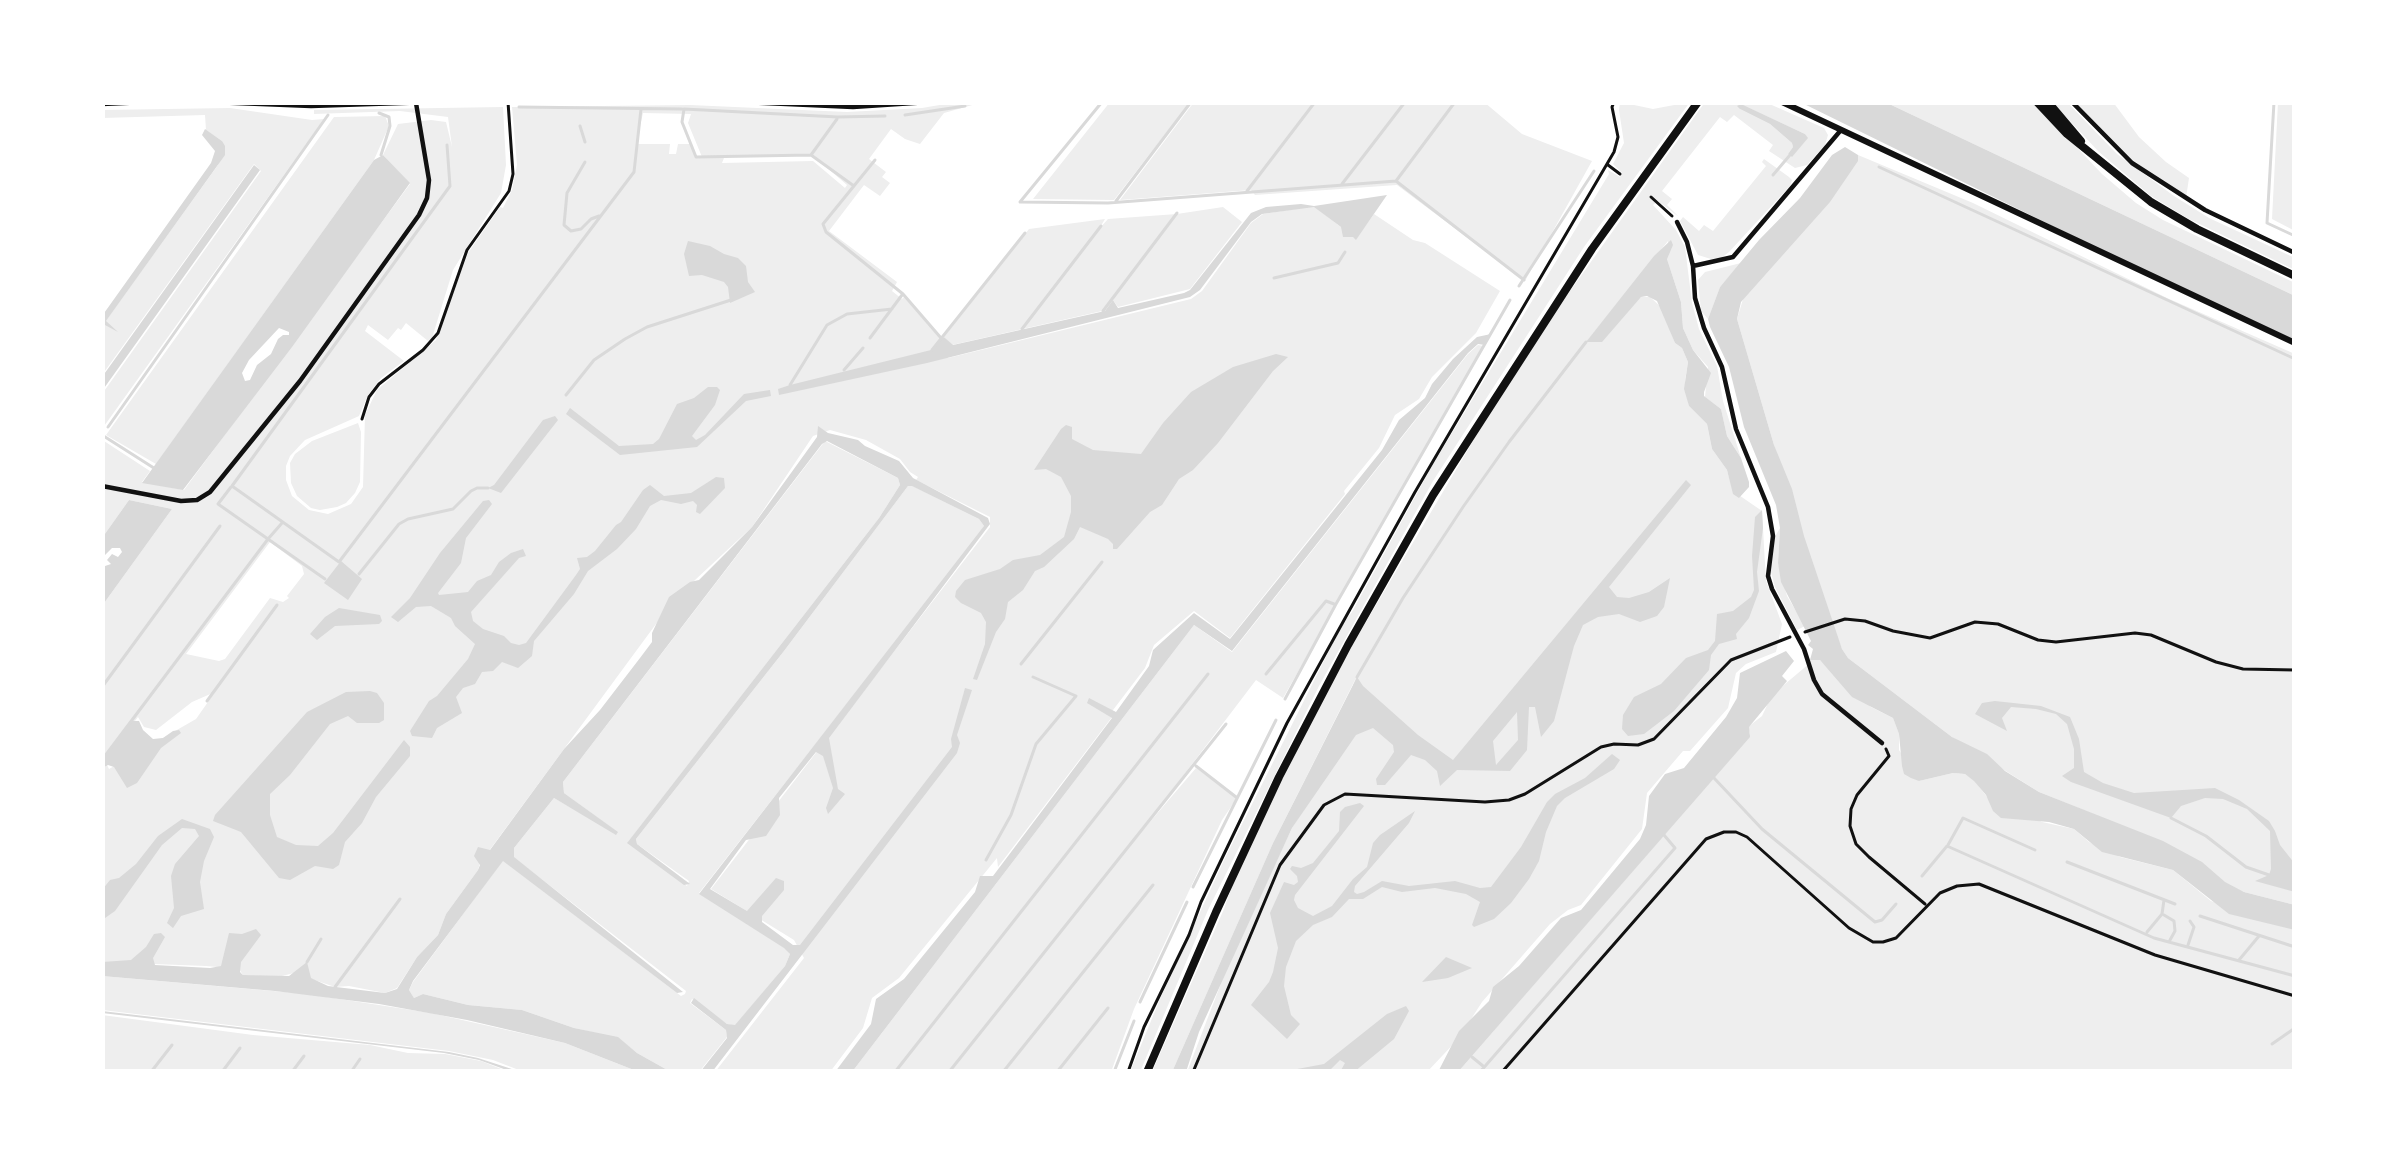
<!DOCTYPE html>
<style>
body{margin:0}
#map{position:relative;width:2397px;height:1174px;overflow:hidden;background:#fff;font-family:"Noto Sans",sans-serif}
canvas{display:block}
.frame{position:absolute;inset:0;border:105px solid #fff;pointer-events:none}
</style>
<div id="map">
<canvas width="2397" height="1174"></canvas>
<div class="frame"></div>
</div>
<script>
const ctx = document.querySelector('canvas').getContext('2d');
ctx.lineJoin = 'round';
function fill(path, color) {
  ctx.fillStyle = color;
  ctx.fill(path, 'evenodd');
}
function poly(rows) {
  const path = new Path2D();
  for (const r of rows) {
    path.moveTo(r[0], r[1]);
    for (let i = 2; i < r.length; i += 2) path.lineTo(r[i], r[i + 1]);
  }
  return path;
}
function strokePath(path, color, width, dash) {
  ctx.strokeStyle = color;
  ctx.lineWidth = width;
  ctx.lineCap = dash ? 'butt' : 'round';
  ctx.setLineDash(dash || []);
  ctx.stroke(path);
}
fill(poly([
 [957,102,983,102,944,113,920,144,905,139,891,129,869,159,886,172,882,177,890,183,880,196,864,185,829,231,897,282,892,291,902,299,904,297,940,338,937,343,948,358,1191,299,1202,291,1251,223,1263,214,1314,206,1356,239,1374,214,1413,240,1425,243,1500,291,1476,333,1432,377,1419,399,1395,415,1379,448,1344,491,1345,494,1230,638,1194,611,1154,645,1145,668,1110,714,1112,717,998,867,997,858,899,978,872,998,863,1028,830,1072,715,1072,804,958,794,940,711,889,990,527,990,517,916,480,918,477,910,472,900,459,866,440,830,430,813,436,752,527,695,580,656,624,480,863,478,870,446,914,438,935,417,957,397,988,385,993,349,986,335,987,294,973,278,977,243,975,239,969,206,966,102,962,102,606,172,509,129,500,102,538,102,444,104,441,150,471,142,482,184,490,410,184,383,155,398,124,431,120,446,122,452,147,448,117,400,111,314,114,314,110,503,107,506,165,501,193,453,270,432,338,428,341,406,323,401,330,398,328,388,340,368,325,365,331,404,361,381,378,368,395,359,416,305,440,290,456,286,466,286,480,292,496,309,510,328,514,351,504,363,487,365,415,377,390,436,340,468,253,500,207,503,208,512,190,517,165,512,107,690,105,847,112,922,108],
 [643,113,691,114,688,123,702,157,696,157,691,144,678,144,676,154,669,154,670,144,636,144],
 [811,154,847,185,845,188,813,161,722,163,724,158,702,157],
 [270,542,302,566,304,574,287,596,289,598,283,602,270,598,225,659,219,661,186,654],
 [215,692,196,719,109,769,105,761,138,717,144,727,156,730,192,702],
 [1110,102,1190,102,1114,200,1033,199],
 [1194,102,1484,102,1522,134,1592,161,1525,281,1397,185,1255,195,1251,190,1120,200],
 [1620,102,1653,109,1690,102,1584,247,1433,481,1319,686,1208,910,1140,1072,1130,1072,1160,999,1225,858,1342,625,1352,612,1432,466,1609,174,1608,170,1620,177,1622,173,1613,164,1624,143,1619,110],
 [1705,102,1765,102,1824,128,1828,135,1825,145,1807,165,1795,168,1769,151,1773,145,1734,115,1727,122,1720,117,1662,191,1672,199,1667,205,1679,217,1658,201,1653,205,1676,230,1685,247,1692,303,1699,329,1717,366,1723,401,1741,458,1727,436,1721,409,1705,397,1708,367,1693,350,1683,328,1681,302,1667,259,1668,241,1587,341,1641,297,1650,297,1661,307,1675,343,1682,348,1688,362,1685,381,1689,406,1707,424,1712,449,1727,470,1733,491,1762,511,1766,581,1782,624,1776,652,1746,664,1736,673,1728,708,1690,751,1683,751,1647,793,1642,829,1581,905,1568,910,1550,924,1482,1002,1459,1038,1427,1072,1187,1072,1230,960,1292,828,1306,806,1356,678,1273,843,1172,1072,1152,1072,1224,909,1242,857,1327,688,1479,431,1558,308],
 [1740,104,1805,134,1807,138,1791,157,1788,154,1793,147,1792,143,1770,124,1740,109],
 [1885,102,2034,102,2102,174,2136,203,2163,220,2295,283,2295,296],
 [2052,102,2067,102,2117,154,2174,196,2209,218,2295,258,2295,270,2189,219,2151,196,2099,152],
 [2074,102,2113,102,2139,137,2166,162,2189,178,2186,198,2132,160],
 [2278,102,2295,102,2295,231,2272,219],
 [230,108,312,120,324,119,102,429,102,394,261,171,254,164,102,375,102,326,218,165,222,141,206,130,205,115,102,118,102,110],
 [385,116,389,126,374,160,156,464,106,435,334,117],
 [1858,155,1973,203,2167,298,2295,354,2295,905,2244,892,2223,883,2126,827,2039,792,1952,737,1848,658,1842,649,1824,604,1774,445,1737,319,1747,286,1858,159],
 [1764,159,1789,177,1792,180,1790,186,1729,252,1721,258,1711,259,1698,255,1680,221,1683,217,1699,231,1704,225,1713,231,1766,166,1762,162],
 [1223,207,1242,222,1190,289,1118,307,1113,300,1119,289,1102,311,952,345,944,337,1029,229,1105,219,1099,229,1108,219,1177,214],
 [1741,263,1720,287,1708,319,1701,311,1698,280,1705,272],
 [1478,345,1484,346,1283,698,1256,680,1132,843,1196,768,1237,798,1222,820,1134,1009,1111,1072,852,1072,1194,625,1232,652,1468,354],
 [358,423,361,432,360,482,355,493,346,503,337,507,320,510,311,508,297,496,291,483,290,463,295,454,312,441],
 [825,441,898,478,900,485,879,518,628,842,687,886,689,881,637,844,636,839,784,651,908,486,911,485,979,519,984,526,982,531,699,893,785,948,790,954,785,966,735,1026,727,1024,692,999,690,1003,726,1030,727,1037,699,1072,671,1072,637,1053,618,1038,574,1028,522,1010,468,1005,423,994,414,998,409,990,413,982,503,860,681,996,685,994,686,991,513,857,514,848,554,798,617,834,617,832,564,793,563,782],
 [1780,528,1778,563,1787,596,1805,626,1797,630,1775,587,1771,572,1772,542],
 [1810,660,1820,660,1871,707,1893,718,1899,734,1899,750,1919,781,1953,773,1965,774,1974,780,1987,797,2042,822,2074,829,2089,842,2120,857,2173,870,2211,901,2295,930,2295,1072,1458,1072,1741,746,1750,734,1748,727,1762,716,1772,695,1810,663],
 [102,976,307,994,431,1013,565,1043,639,1072,524,1072,493,1060,449,1051,102,1010],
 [102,1015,253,1035,370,1045,408,1053,445,1054,481,1061,509,1072,102,1072]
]), '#eee');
fill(poly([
 [1800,102,1885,102,2295,296,2295,340,2122,260],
 [1741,104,1805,134,1808,138,1792,157,1788,154,1793,147,1792,143,1770,124,1740,109,1737,106],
 [205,129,222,141,225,146,225,155,106,321,118,332,105,325,102,327,102,316,211,163,215,151,202,135],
 [1845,147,1858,155,1858,161,1830,202,1741,302,1737,319,1774,445,1792,489,1804,536,1842,649,1848,658,1952,737,1987,754,2005,771,2039,792,2163,841,2202,862,2225,882,2244,892,2295,905,2295,930,2229,914,2173,870,2102,852,2074,829,2049,822,2001,818,1993,811,1986,795,1974,781,1965,774,1953,773,1919,781,1911,778,1904,774,1902,766,1899,734,1893,718,1852,697,1820,660,1810,660,1813,649,1808,645,1811,641,1781,582,1778,563,1780,528,1776,505,1744,427,1729,367,1710,327,1708,319,1720,287,1759,240,1800,198,1832,155],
 [383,155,410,183,292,347,183,490,142,483,374,160],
 [279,328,289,332,289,335,283,335,278,339,271,354,257,365,250,380,245,381,242,373,249,360],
 [254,165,260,170,102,391,102,377],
 [1387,195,1356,240,1353,237,1343,237,1341,227,1314,207,1262,214,1251,222,1200,290,1190,297,927,363,779,395,778,389,790,385,931,350,944,337,953,345,1105,311,1113,300,1118,308,1184,293,1190,290,1251,213,1266,207,1301,204,1314,206],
 [1671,240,1673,245,1667,259,1681,302,1683,328,1693,350,1711,373,1704,392,1704,396,1721,409,1727,436,1741,458,1749,482,1749,487,1739,498,1733,494,1727,470,1712,449,1707,424,1689,406,1684,389,1688,362,1682,348,1675,343,1657,301,1647,296,1641,297,1602,342,1586,342,1654,256],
 [688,241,710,246,724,254,738,258,746,266,748,282,755,292,730,303,728,287,724,282,702,275,689,276,684,254],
 [1491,334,1485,345,1478,344,1468,353,1232,651,1194,625,852,1072,835,1072,871,1024,876,999,904,979,975,892,980,876,993,876,1112,718,1087,703,1089,698,1116,712,1149,666,1153,650,1194,613,1230,639,1382,450,1399,420,1425,398,1432,384,1453,359,1477,337],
 [1276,354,1288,357,1273,371,1218,443,1193,470,1179,479,1162,505,1150,512,1117,549,1113,549,1113,544,1108,539,1080,527,1074,539,1044,567,1035,571,1023,590,1008,602,1005,619,996,632,977,680,973,679,985,644,986,622,981,613,961,603,955,597,956,591,965,580,1000,569,1013,560,1040,555,1064,537,1071,512,1071,496,1061,477,1046,469,1034,470,1061,429,1066,425,1072,427,1072,439,1093,450,1141,454,1163,423,1191,392,1233,367],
 [708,387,717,387,720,390,715,405,692,436,696,440,705,435,744,394,770,390,771,396,746,401,697,447,620,455,566,414,570,408,619,446,653,444,659,439,677,404,694,398],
 [555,416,558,420,501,493,488,488,494,485,543,420],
 [818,426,828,433,858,440,865,446,899,461,913,478,988,518,990,524,829,738,838,789,845,794,828,814,826,808,833,788,823,756,816,752,779,798,780,815,766,836,746,840,710,889,747,911,776,878,784,881,784,890,762,916,762,922,793,945,800,945,952,747,951,739,965,688,972,690,957,735,960,743,957,753,712,1072,700,1072,727,1038,726,1030,691,1003,694,998,727,1024,735,1025,785,966,790,954,784,948,699,894,984,526,979,519,912,486,908,486,784,651,636,839,637,844,690,884,684,885,627,843,879,518,900,485,898,478,827,441,822,444,563,782,564,793,618,832,616,835,554,798,514,848,514,857,683,992,677,993,503,861,413,981,409,990,414,998,423,994,468,1005,522,1010,574,1028,618,1037,637,1053,671,1072,639,1072,565,1043,467,1020,379,1004,275,991,102,976,102,962,131,960,146,947,154,934,161,933,165,937,153,958,155,965,210,968,221,966,229,933,242,934,256,929,261,935,241,962,240,972,243,975,289,976,307,962,311,978,328,986,385,993,397,989,417,957,438,935,446,914,478,870,480,865,474,856,478,847,490,850,564,749,600,710,640,658,652,642,652,633,669,597,690,582,699,580,752,527,817,437],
 [716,477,724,478,725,488,700,514,696,512,697,505,693,501,681,504,661,500,650,506,636,529,617,549,588,571,574,594,534,641,532,656,518,668,502,662,493,671,482,672,475,684,463,688,456,697,462,713,437,728,432,738,412,736,410,731,429,701,437,696,468,659,475,644,455,626,451,618,431,606,416,607,398,622,391,617,410,598,440,553,483,501,489,500,492,504,466,538,461,563,438,593,439,595,468,592,477,581,491,575,499,562,511,553,523,549,526,556,519,558,471,612,473,621,483,629,504,636,511,643,519,645,526,643,576,575,580,569,577,558,587,557,595,551,616,525,621,522,643,490,650,485,664,496,691,493],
 [1686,480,1691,485,1609,587,1617,597,1629,598,1649,592,1670,578,1664,607,1657,616,1640,622,1619,614,1598,617,1583,625,1574,646,1554,721,1541,737,1535,707,1529,707,1527,750,1510,771,1457,770,1440,786,1437,771,1425,760,1411,755,1385,785,1377,785,1376,779,1394,752,1393,745,1373,728,1356,735,1292,828,1199,1032,1186,1072,1172,1072,1273,843,1357,677,1363,686,1418,735,1453,760],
 [1517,712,1518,740,1496,765,1493,741],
 [129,500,172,509,102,606,102,567,111,564,107,560,112,554,118,557,122,552,120,548,112,548,102,558,102,538],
 [1762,510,1763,528,1757,572,1759,591,1749,618,1736,634,1737,639,1719,644,1711,655,1709,670,1674,711,1644,734,1628,736,1622,729,1623,715,1634,697,1661,684,1686,658,1708,650,1715,641,1717,614,1733,611,1751,597,1754,590,1752,556,1755,517],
 [341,561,362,579,348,600,324,583],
 [339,608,380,615,382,621,379,624,335,626,317,640,310,634,325,617],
 [1786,651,1794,661,1782,676,1787,681,1749,727,1750,737,1458,1072,1438,1072,1459,1031,1489,1001,1493,987,1519,966,1561,918,1581,910,1640,839,1646,825,1649,796,1665,774,1684,768,1726,717,1737,698,1740,673],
 [370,691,377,693,384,703,384,720,379,723,357,723,348,716,330,724,290,775,270,794,270,815,277,837,296,845,318,846,333,833,404,740,410,747,410,756,376,797,362,823,345,842,339,865,333,869,315,866,290,880,279,878,241,832,213,821,215,815,307,712,346,692],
 [1995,701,2041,706,2070,717,2079,739,2084,772,2103,783,2134,793,2215,788,2239,800,2269,821,2275,831,2280,845,2295,864,2295,892,2255,881,2269,875,2271,869,2270,831,2247,809,2223,799,2205,798,2181,806,2171,818,2071,782,2062,776,2074,768,2074,749,2067,724,2056,714,2036,709,2011,707,2002,718,2007,731,1975,714,1982,703],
 [131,721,139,721,143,730,153,739,163,738,173,731,179,730,181,733,161,748,137,783,127,788,114,767,108,765,102,768,102,760],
 [1612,754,1620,760,1614,769,1565,798,1557,806,1546,832,1539,861,1529,879,1511,903,1494,919,1474,927,1472,925,1480,902,1466,894,1435,888,1402,892,1382,887,1363,899,1349,899,1332,917,1313,925,1296,941,1286,967,1284,986,1291,1015,1300,1024,1287,1039,1251,1005,1269,982,1273,972,1278,948,1270,913,1284,882,1294,885,1298,882,1297,876,1290,869,1292,866,1301,868,1313,863,1339,831,1340,812,1345,807,1360,803,1364,806,1295,895,1294,900,1298,908,1313,916,1332,906,1353,879,1367,867,1373,843,1380,835,1415,811,1409,823,1355,886,1354,892,1357,894,1364,892,1382,881,1409,886,1455,881,1480,888,1491,887,1521,847,1547,802,1555,794,1585,778],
 [182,819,210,829,214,837,204,861,200,882,204,909,181,916,173,928,167,923,174,908,171,876,175,864,199,836,195,829,182,828,162,845,115,911,105,918,102,931,102,890,110,880,119,878,136,864,158,836],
 [1446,957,1472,968,1448,978,1422,982],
 [1406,1006,1409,1011,1394,1039,1354,1072,1340,1072,1345,1063,1340,1060,1328,1072,1281,1072,1324,1064,1387,1014],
 [102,1011,449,1052,478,1058,521,1072,512,1072,479,1060,444,1053,102,1013]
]), '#d9d9d9');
strokePath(poly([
 [1102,102,1020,202,1108,203,1396,181],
 [1455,102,1396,181,1524,280],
 [2274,102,2267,223,2295,236],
 [519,107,682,109],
 [379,113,389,117,390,126,381,155],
 [905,115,965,106],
 [580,126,585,142],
 [447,145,450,186,232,486,339,562,634,172,641,109],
 [811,155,837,119],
 [875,160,823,224,826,232,903,294,941,338],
 [585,162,567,193,564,225,571,231,581,229,591,219,599,216],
 [1879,167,2295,359],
 [1773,175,1790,155],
 [1342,184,1405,102],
 [854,186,811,155,696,157,682,122,684,109,838,117,885,116],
 [1247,191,1315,102],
 [1116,201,1191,102],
 [1274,278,1338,263,1345,252],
 [1519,286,1594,171],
 [1103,311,1177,213],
 [1022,329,1101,226],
 [870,338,902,295],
 [932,350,1025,233],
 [844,370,863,348],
 [790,385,827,325,847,314,892,309],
 [566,395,594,360,625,339,647,327,731,300],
 [108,427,328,115],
 [102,435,157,470],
 [231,487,218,504,325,579],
 [359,574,399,524,408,519,453,509,471,491,477,488,488,488],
 [1021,664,1102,562],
 [1266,674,1326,601,1334,604],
 [1357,677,1403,598,1463,507,1509,442,1586,342],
 [102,687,220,526],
 [1285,699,1336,604,1510,300],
 [207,701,277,605],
 [102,760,268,539,282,523],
 [1196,766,1236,797],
 [1714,778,1762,829,1875,922,1882,920,1896,904],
 [2171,818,2206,836,2246,867,2269,875],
 [1948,845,1963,818,2035,850],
 [986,860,1011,815,1036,744,1076,696,1033,677],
 [2067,862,2175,904],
 [1922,876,1947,846,2154,938,2295,976],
 [1193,887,1276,720],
 [2164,915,2174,921,2175,931,2170,940],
 [2200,916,2295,947],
 [2147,932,2162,914,2164,900],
 [2188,945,2194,927,2190,921],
 [2239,960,2259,936],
 [307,962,321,939],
 [335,987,400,899],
 [1140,1002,1187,902],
 [2272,1044,2295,1028],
 [1472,1057,1483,1066],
 [151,1072,172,1045],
 [222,1072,240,1048],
 [292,1072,304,1056],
 [351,1072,360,1059],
 [895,1072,1208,674],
 [949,1072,1226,724],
 [1003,1072,1153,885],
 [1057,1072,1108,1008],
 [1114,1072,1134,1021],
 [1480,1072,1675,848,1664,835]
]), '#d9d9d9', 3);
strokePath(poly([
 [1608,165,1620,174],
 [1651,197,1672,216],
 [1805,632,1845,619,1865,621,1893,631,1930,638,1975,622,1998,624,2038,640,2056,642,2135,633,2151,635,2216,662,2243,669,2295,670],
 [1886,749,1889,756,1857,795,1851,809,1850,826,1856,844,1869,857,1925,904],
 [1128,1072,1144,1027,1189,935,1201,902,1287,723,1415,492,1614,152,1618,137,1612,107,1614,102],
 [1193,1072,1280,865,1324,805,1345,794,1485,802,1509,800,1525,794,1601,747,1614,744,1638,745,1654,739,1731,660,1790,637],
 [1502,1072,1706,839,1724,832,1736,832,1747,837,1849,928,1873,942,1883,942,1896,938,1940,893,1957,886,1979,884,2155,955,2295,996]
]), '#111', 3);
strokePath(poly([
 [362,419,369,397,379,384,423,350,438,333,467,250,509,191,513,174,508,102]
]), '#111', 3);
strokePath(poly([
 [211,102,311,106,432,102],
 [742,102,853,107,929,102],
 [2072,102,2132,163,2205,210,2295,253],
 [102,104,146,102],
 [1677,222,1687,242,1693,266,1695,298,1704,328,1722,367,1736,429,1768,507,1773,536,1768,576,1772,589,1804,649,1814,680,1822,694,1882,743],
 [1693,266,1733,257,1841,130],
 [102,486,181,501,197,500,210,492,300,381,419,215,427,198,429,180,416,103]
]), '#111', 4.5);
strokePath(poly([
 [1644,102,1668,102],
 [1782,102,2295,343]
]), '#111', 6);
strokePath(poly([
 [2037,102,2067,134,2151,202,2197,229,2295,276],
 [2048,102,2081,141],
 [1147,1072,1216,912,1279,777,1348,645,1433,495,1592,249,1698,102]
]), '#111', 8);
</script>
